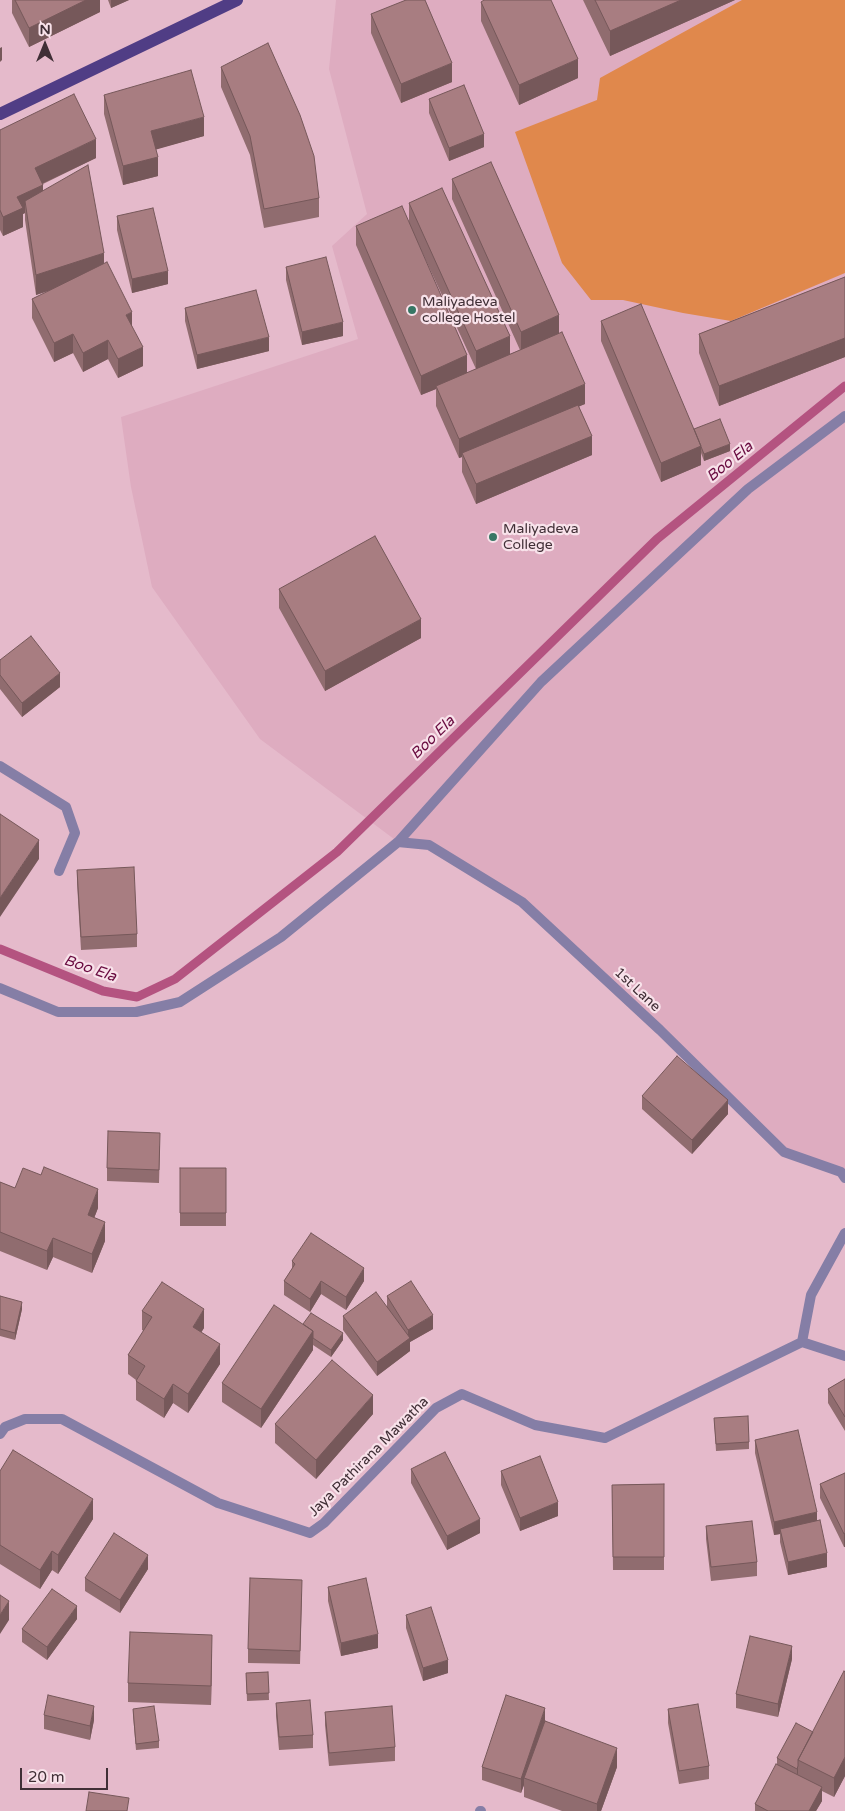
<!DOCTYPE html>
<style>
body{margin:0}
#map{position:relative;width:845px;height:1811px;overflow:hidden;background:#e5bacb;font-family:"Varela Round",sans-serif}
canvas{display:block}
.north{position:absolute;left:20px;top:20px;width:50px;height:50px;-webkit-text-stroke:4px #f8e2ea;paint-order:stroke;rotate:0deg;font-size:14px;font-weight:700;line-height:20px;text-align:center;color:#402f36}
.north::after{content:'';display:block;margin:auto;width:18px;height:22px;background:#402f36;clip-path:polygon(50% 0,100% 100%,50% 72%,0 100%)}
.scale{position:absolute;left:20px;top:1768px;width:88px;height:22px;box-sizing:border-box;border:2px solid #402f36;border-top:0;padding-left:6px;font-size:15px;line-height:18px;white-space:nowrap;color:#402f36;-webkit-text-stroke:4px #f8e2ea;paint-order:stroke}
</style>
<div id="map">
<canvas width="845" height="1811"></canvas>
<div class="north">N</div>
<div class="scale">20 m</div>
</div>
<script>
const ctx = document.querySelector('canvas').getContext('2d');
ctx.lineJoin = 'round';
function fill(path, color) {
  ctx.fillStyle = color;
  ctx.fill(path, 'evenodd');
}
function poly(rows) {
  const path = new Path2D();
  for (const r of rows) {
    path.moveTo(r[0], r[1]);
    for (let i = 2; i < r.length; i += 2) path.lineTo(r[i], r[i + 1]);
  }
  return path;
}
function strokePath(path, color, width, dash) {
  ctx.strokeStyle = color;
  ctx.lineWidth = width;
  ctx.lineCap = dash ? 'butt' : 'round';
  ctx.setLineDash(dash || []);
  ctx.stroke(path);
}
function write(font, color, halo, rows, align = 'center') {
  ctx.font = font + ' "Varela Round",sans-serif';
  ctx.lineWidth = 4.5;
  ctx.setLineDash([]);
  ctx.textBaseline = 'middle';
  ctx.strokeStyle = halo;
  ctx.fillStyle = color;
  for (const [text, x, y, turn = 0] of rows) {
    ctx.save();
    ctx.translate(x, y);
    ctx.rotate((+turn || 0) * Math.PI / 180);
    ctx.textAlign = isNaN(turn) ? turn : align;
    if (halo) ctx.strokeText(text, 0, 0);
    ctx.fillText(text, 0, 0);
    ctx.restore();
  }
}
fill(poly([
 [336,0,845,0,845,1173,784,1152,522,902,429,845,398,842,260,739,152,587,131,487,121,417,358,339,332,246,367,214,329,69]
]), '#deacc0');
fill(poly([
 [742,0,845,0,845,273,731,321,683,313,623,300,591,300,562,263,515,132,597,100,600,78]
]), '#e0884c');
strokePath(poly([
 [0,949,103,991,137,997,175,979,337,852,657,539,845,386]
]), '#b45380', 9);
strokePath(poly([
 [0,766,66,807,75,833,59,871],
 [398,842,429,845,522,902,660,1030,784,1152,841,1172,845,1178],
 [0,988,58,1012,136,1012,180,1002,281,937,398,842,541,682,748,489,845,416],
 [802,1342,811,1295,845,1233],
 [0,1434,5,1427,25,1419,62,1419,218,1503,310,1533,324,1523,436,1408,462,1394,535,1425,605,1438,802,1342,845,1356],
 [480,1811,481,1811]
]), '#857ea6', 10);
strokePath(poly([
 [0,114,237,0]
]), '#503d85', 12);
fill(poly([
 [12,0,100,0,100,12,29,47,12,13],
 [108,0,129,0,111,8],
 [583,0,735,0,610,56],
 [481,2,578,78,519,105,481,21],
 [371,14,452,82,401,103,371,33],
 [221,67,319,198,319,217,264,228,250,155,221,87],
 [104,95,204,136,156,149,158,176,123,185,104,114],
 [429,99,484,147,449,161,429,113],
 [0,130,96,158,43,184,43,191,104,263,132,326,143,366,118,378,108,359,83,372,73,353,54,362,32,318,32,299,51,290,36,295,25,220,25,213,23,214,23,227,3,236,0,230],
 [452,179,559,333,585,404,579,406,592,455,476,504,462,472,462,457,459,458,436,406,436,389,421,395,356,245,356,226,409,222,409,203,510,354,520,350,452,199],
 [417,241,476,369,467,373],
 [117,216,168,284,132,293,117,230],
 [286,267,343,336,302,345,286,280],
 [845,277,845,357,719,406,699,353,699,334],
 [185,308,269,351,197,369,185,321],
 [601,321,694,430,730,451,704,461,701,453,701,465,661,482,601,341],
 [279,589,421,638,325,691,279,608],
 [0,660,60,687,22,717,0,689],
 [77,870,137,934,137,947,81,950,77,883],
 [642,1096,728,1114,692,1154,642,1109],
 [160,1146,159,1183,107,1181,107,1168],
 [180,1168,226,1168,226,1226,180,1226],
 [0,1182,15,1188,98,1208,94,1218,105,1241,92,1273,53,1257,47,1270,0,1251],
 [292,1261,364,1281,346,1310,321,1294,310,1312,284,1295,284,1281,292,1269],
 [0,1296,22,1309,15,1340,0,1336],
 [387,1296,433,1329,410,1342,410,1351,377,1376,343,1330,343,1316,387,1306],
 [142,1311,204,1328,201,1332,220,1364,188,1413,173,1403,164,1418,136,1400,136,1380,128,1374,128,1355,144,1331,142,1330],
 [303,1324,343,1340,331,1357,313,1345,313,1350,261,1428,222,1402,222,1383],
 [845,1379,845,1431,828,1403,828,1389],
 [373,1414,316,1479,275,1443,275,1424],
 [714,1418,749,1442,749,1449,716,1451],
 [755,1440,817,1520,827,1567,788,1575,780,1542,780,1534,774,1535,755,1453],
 [411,1469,480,1533,447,1550,411,1483],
 [0,1471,93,1519,58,1574,52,1570,40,1589,0,1564],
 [501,1471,558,1516,520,1531,501,1485],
 [845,1473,845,1547,844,1547,820,1498,820,1484],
 [664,1484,664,1570,613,1570,612,1485],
 [706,1526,757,1562,757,1576,711,1581,706,1539],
 [148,1569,120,1613,85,1591,85,1578],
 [328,1587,378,1648,341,1656,328,1601],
 [302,1593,300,1664,248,1663,248,1649],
 [406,1615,448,1673,423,1681,406,1628],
 [77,1619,47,1660,22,1642,22,1629],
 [212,1654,211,1705,128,1702,128,1683],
 [792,1659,778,1717,736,1708,736,1694],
 [268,1672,269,1700,247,1701,246,1673],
 [845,1672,845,1776,834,1797,822,1791,822,1801,816,1811,755,1811,755,1804,777,1764,777,1758,813,1732],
 [276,1703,313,1735,313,1748,279,1750,276,1716],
 [133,1709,159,1741,159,1748,136,1750,133,1715],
 [668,1709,709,1766,709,1779,679,1784,668,1723],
 [325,1712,395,1747,395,1761,329,1766,325,1725],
 [44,1715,94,1720,90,1740,44,1729],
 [545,1721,617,1767,601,1811,562,1811,524,1797,524,1785,521,1793,482,1780,482,1767]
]), '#906c6f');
fill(poly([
 [86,0,100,0,100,12,29,47,29,28],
 [111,0,129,0,111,8],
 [681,0,735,0,610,56,610,31],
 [2,47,2,60,0,62,0,48],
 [578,59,578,78,519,105,519,85],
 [452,63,452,82,401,103,401,84],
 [204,117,204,136,151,151,151,131],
 [484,134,484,147,449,161,449,148],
 [96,139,96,158,35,187,35,168],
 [158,157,158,176,123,185,123,166],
 [43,185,43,204,25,201,25,213,23,214,23,227,3,236,3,217,17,197],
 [104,253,104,272,36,295,36,275],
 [168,271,168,284,132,293,132,279],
 [132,312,132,331,126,315],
 [559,315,559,334,521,351,521,332],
 [343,322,343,336,302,345,302,332],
 [73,334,73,353,54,362,54,343],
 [510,336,510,355,476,370,476,351],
 [269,337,269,351,197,369,197,355],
 [845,338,845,357,719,406,719,386],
 [108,340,108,359,83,372,83,353],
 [143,347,143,366,118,378,118,359],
 [467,355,467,375,436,386,436,389,421,395,421,376],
 [585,384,585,404,464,456,462,453,462,457,459,458,459,439],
 [592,436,592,455,476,504,476,484],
 [730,444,730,451,704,461,704,454],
 [701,446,701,465,661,482,661,463],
 [421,619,421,638,325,691,325,671],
 [60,673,60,687,22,717,22,703],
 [39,840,39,859,0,917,0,898],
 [728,1100,728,1114,692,1154,692,1140],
 [98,1189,98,1208,88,1234,88,1215],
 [105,1222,105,1241,92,1273,92,1254],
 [53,1238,53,1257,47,1270,47,1251],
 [364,1268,364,1281,346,1310,346,1297],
 [321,1281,321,1294,310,1312,310,1299],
 [22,1302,22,1309,15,1340,15,1333],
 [204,1309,204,1328,193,1346,193,1327],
 [433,1315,433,1329,410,1342,410,1351,377,1376,377,1362,408,1339,408,1330],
 [313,1331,313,1350,261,1428,261,1409],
 [343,1333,343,1340,331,1357,331,1350],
 [220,1344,220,1364,188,1413,188,1394],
 [173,1384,173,1403,164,1418,164,1399],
 [373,1395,373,1414,316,1479,316,1460],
 [93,1499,93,1519,58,1574,58,1555],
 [558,1502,558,1516,520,1531,520,1518],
 [817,1512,817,1525,780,1529,780,1534,774,1535,774,1522],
 [480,1519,480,1533,447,1550,447,1536],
 [845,1533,845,1547,844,1547,844,1534],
 [52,1551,52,1570,40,1589,40,1570],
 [827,1553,827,1567,788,1575,788,1562],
 [148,1555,148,1569,120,1613,120,1600],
 [9,1601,9,1620,0,1634,0,1615],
 [77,1606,77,1619,47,1660,47,1647],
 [378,1634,378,1648,341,1656,341,1643],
 [212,1635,212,1654,211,1705,211,1686],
 [792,1646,792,1659,778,1717,778,1704],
 [448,1660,448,1673,423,1681,423,1668],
 [94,1706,94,1720,90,1740,90,1726],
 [545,1708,545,1721,524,1778,524,1785,521,1793,521,1779],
 [617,1748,617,1767,601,1811,597,1811,597,1804],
 [845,1757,845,1776,834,1797,834,1778],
 [798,1766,798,1773,797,1776,797,1769],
 [822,1787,822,1801,816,1811,809,1811]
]), '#76585a');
const building = poly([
 [15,0,86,0,29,28,15,0],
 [406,0,425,0,452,63,401,84,371,14,406,0],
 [484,0,551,0,578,59,519,85,481,2,484,0],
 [595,0,681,0,610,31,595,0],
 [268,43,300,115,314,156,319,198,264,209,250,136,221,67,268,43],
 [191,70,204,117,151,131,158,157,123,166,104,95,191,70],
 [464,85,484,134,449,148,429,99,464,85],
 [74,94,96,139,35,168,43,185,17,197,23,208,3,217,0,210,0,130,74,94],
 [491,162,559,315,521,332,452,179,491,162],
 [88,165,104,253,36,275,25,201,88,165],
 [442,188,510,336,476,351,409,203,442,188],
 [402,206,467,355,421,376,356,226,402,206],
 [153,208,168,271,132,279,117,216,153,208],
 [326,257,343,322,302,332,286,267,326,257],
 [107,262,132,312,126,315,143,347,118,359,108,340,83,353,73,334,54,343,32,299,107,262],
 [845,277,845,338,719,386,699,334,845,277],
 [256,290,269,337,197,355,185,308,256,290],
 [641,304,701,446,661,463,601,321,641,304],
 [562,332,585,384,459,439,436,386,562,332],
 [578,405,592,436,476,484,462,453,578,405],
 [720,419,730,444,704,454,694,429,720,419],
 [375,536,421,619,325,671,279,589,375,536],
 [31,636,60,673,22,703,0,675,0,660,31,636],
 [0,814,39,840,0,898,0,814],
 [134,867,137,934,81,937,77,870,134,867],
 [677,1056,728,1100,692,1140,642,1096,677,1056],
 [108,1131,160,1133,159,1170,107,1168,108,1131],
 [44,1167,98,1189,88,1215,105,1222,92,1254,53,1238,47,1251,0,1232,0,1182,15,1188,23,1168,41,1175,44,1167],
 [180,1168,226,1168,226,1213,180,1213,180,1168],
 [311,1233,364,1268,346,1297,321,1281,310,1299,284,1281,295,1264,292,1261,311,1233],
 [411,1281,433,1315,408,1330,387,1296,411,1281],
 [162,1282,204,1309,193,1327,220,1344,188,1394,173,1384,164,1399,136,1381,145,1366,128,1355,152,1317,142,1311,162,1282],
 [376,1292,410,1338,377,1362,343,1316,376,1292],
 [0,1296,22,1302,15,1333,0,1329,0,1296],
 [274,1305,313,1331,261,1409,222,1383,274,1305],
 [311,1313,343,1333,331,1350,313,1338,313,1331,303,1324,311,1313],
 [332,1360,373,1395,316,1460,275,1424,332,1360],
 [845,1379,845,1417,828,1389,845,1379],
 [748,1416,749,1442,716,1444,714,1418,748,1416],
 [798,1430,817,1512,774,1522,755,1440,798,1430],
 [13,1450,93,1499,58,1555,52,1551,40,1570,0,1545,0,1471,13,1450],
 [445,1452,480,1519,447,1536,411,1469,445,1452],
 [540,1456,558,1502,520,1518,501,1471,540,1456],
 [845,1473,845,1533,844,1534,820,1484,845,1473],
 [664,1484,664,1557,613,1557,612,1485,664,1484],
 [820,1520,827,1553,788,1562,780,1529,820,1520],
 [752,1521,757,1562,711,1567,706,1526,752,1521],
 [114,1533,148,1555,120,1600,85,1578,114,1533],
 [250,1578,302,1580,300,1651,248,1649,250,1578],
 [366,1578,378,1634,341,1643,328,1587,366,1578],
 [52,1589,77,1606,47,1647,22,1629,52,1589],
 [0,1595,9,1601,0,1615,0,1595],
 [431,1607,448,1660,423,1668,406,1615,431,1607],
 [130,1632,212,1635,211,1686,128,1683,130,1632],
 [750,1636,792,1646,778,1704,736,1694,750,1636],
 [844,1671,845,1672,845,1757,834,1778,798,1760,844,1671],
 [268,1672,269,1693,247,1694,246,1673,268,1672],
 [48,1695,94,1706,90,1726,44,1715,48,1695],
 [506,1695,545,1708,521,1779,482,1767,506,1695],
 [310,1700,313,1735,279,1737,276,1703,310,1700],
 [698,1704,709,1766,679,1771,668,1709,698,1704],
 [154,1706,159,1741,136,1744,133,1709,154,1706],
 [392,1706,395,1747,329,1753,325,1712,392,1706],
 [545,1721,617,1748,597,1804,524,1778,545,1721],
 [796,1723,813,1732,798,1760,798,1766,797,1769,777,1758,796,1723],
 [776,1764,822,1787,809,1811,768,1811,755,1804,776,1764],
 [89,1792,129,1798,127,1811,86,1811,89,1792]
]);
fill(building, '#a87d81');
strokePath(building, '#76585a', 1);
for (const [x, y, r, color] of [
 [412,310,5,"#377765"],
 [493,537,5,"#377765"]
]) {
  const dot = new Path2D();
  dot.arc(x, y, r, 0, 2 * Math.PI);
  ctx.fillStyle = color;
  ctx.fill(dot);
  strokePath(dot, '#f8e2ea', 2);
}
write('14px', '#402f36', '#f8e2ea', [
 ["Maliyadeva",422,302],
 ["college Hostel",422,318],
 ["Maliyadeva",503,529],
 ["College",503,545]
], 'left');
write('14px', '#402f36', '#f8e2ea', [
 ["1st Lane",637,990,43],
 ["Jaya Pathirana Mawatha",369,1457,-45]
]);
write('italic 15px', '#690b40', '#f8e2ea', [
 ["Boo Ela",730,462,-39],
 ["Boo Ela",433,738,-44],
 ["Boo Ela",90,969,19]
]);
</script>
